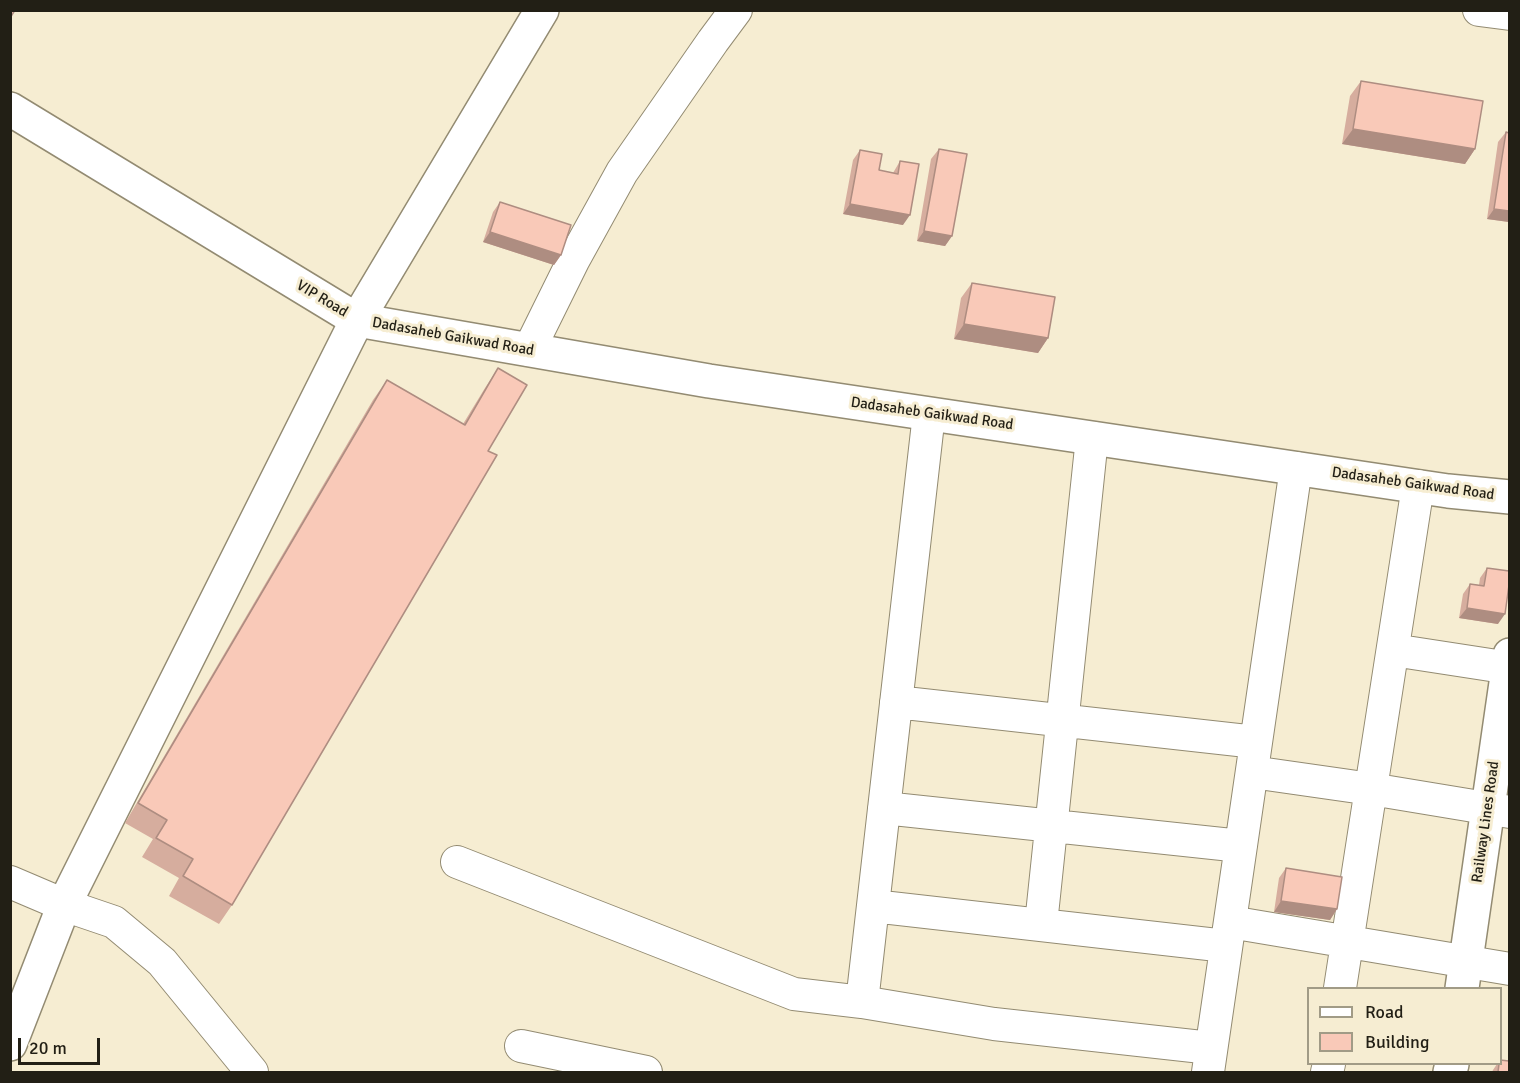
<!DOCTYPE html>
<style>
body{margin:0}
#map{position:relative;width:1520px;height:1083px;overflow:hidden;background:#f6edd2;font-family:Signika,sans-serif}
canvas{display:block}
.frame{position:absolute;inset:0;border:12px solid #221f15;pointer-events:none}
.legend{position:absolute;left:1307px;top:987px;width:195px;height:78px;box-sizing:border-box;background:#f6edd2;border:2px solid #a19b86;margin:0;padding:8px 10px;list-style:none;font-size:18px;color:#221f15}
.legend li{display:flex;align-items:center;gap:12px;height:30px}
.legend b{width:30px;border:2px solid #a19b86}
.scale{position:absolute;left:18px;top:1038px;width:82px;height:27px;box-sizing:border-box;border:3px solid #221f15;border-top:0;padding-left:8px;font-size:18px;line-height:21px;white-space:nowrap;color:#221f15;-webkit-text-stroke:4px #f6edd2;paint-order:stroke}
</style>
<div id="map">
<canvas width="1520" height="1083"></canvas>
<div class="frame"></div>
<ul class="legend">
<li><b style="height:8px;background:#fff"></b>Road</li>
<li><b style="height:16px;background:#f9c9b8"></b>Building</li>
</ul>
<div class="scale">20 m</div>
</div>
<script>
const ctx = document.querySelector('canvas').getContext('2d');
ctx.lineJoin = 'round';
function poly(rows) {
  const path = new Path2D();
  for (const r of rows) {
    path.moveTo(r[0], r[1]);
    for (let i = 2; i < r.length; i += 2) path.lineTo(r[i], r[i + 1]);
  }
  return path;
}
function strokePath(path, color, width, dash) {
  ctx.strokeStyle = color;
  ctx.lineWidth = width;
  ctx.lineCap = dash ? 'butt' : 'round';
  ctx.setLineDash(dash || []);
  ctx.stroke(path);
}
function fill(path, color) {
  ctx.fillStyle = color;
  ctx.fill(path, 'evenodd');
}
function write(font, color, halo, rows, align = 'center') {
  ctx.font = font + ' Signika,sans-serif';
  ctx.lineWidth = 6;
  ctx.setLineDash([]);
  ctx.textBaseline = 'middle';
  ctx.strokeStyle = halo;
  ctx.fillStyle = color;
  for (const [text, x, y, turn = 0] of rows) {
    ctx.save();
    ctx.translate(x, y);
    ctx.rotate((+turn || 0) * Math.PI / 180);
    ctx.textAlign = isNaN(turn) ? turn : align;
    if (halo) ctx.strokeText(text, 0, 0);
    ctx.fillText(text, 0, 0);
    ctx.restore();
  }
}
const minor = poly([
 [1479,10,1510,14],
 [529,350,574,259,622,172,713,41,736,10],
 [1393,650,1510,668],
 [896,702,1256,742],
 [1252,772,1371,789,1510,812],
 [884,808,1241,846],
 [457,862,794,994,862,1002,994,1024,1211,1048],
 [10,882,64,905,114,922,162,962,252,1072],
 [873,906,1226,946],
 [1230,922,1510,969],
 [1041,924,1092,438],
 [1340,988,1418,486],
 [862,1002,929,414],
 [521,1046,646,1072],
 [1208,1072,1296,468],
 [1327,1072,1329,1064]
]);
const tertiary = poly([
 [10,109,357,320,709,381,1448,491,1510,497],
 [1462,988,1510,655],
 [1450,1072,1452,1064]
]);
const secondary = poly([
 [10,1044,64,905,357,320,542,10]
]);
strokePath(minor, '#938b72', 34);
strokePath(tertiary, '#938b72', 36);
strokePath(secondary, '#938b72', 36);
strokePath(minor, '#fff', 32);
strokePath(tertiary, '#fff', 33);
strokePath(secondary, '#fff', 33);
fill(poly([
 [1361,81,1475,149,1465,164,1342,144,1350,96],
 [1506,132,1509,222,1487,219,1498,142],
 [939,149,952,236,945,246,917,241,931,159],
 [860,150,879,170,893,173,900,161,903,225,843,214,853,160],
 [500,202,561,255,554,265,483,242,493,212],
 [972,283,1048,338,1038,353,954,339,961,298],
 [498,368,488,451,232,905,219,924,169,896,179,878,142,857,153,839,125,823,373,400,387,380,463,424,485,388],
 [1487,568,1498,624,1459,618,1463,594,1470,584,1479,585,1480,578],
 [1286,868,1337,909,1330,920,1274,912,1279,878],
 [1497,1064,1500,1064,1509,1072,1492,1072,1493,1070]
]), '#d6ad9e');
fill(poly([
 [1353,129,1475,149,1465,164,1342,144],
 [850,204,910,215,903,225,843,214],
 [1494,209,1509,211,1509,222,1487,219],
 [924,231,952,236,945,246,917,241],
 [490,232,561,255,554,265,483,242],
 [964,324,1048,338,1038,353,954,339],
 [1467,608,1505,614,1498,624,1459,618],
 [1281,901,1337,909,1330,920,1274,912]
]), '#ae8d81');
const building = poly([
 [10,10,15,10,10,18,10,10],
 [1361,81,1483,101,1475,149,1353,129,1361,81],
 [1506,132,1509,133,1509,211,1494,209,1506,132],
 [939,149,967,154,952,236,924,231,939,149],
 [860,150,882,154,879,170,898,174,900,161,919,164,910,215,850,204,860,150],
 [500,202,571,225,561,255,490,232,500,202],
 [972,283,1055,297,1048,338,964,324,972,283],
 [498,368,527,385,488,451,497,455,232,905,183,876,193,859,156,838,167,820,138,803,387,380,465,425,498,368],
 [1487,568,1509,571,1509,585,1505,614,1467,608,1470,584,1484,586,1487,568],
 [1286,868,1342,877,1337,909,1281,901,1286,868],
 [1500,1060,1509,1061,1509,1072,1498,1072,1499,1064,1500,1064,1500,1060]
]);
fill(building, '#f9c9b8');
strokePath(building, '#ae8d81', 1.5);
write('15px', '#221f15', '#f6edd2', [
 ["VIP Road",322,299,31],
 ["Dadasaheb Gaikwad Road",453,337,10],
 ["Dadasaheb Gaikwad Road",932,414,8],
 ["Dadasaheb Gaikwad Road",1413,484,8],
 ["Railway Lines Road",1486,822,-82]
]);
</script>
